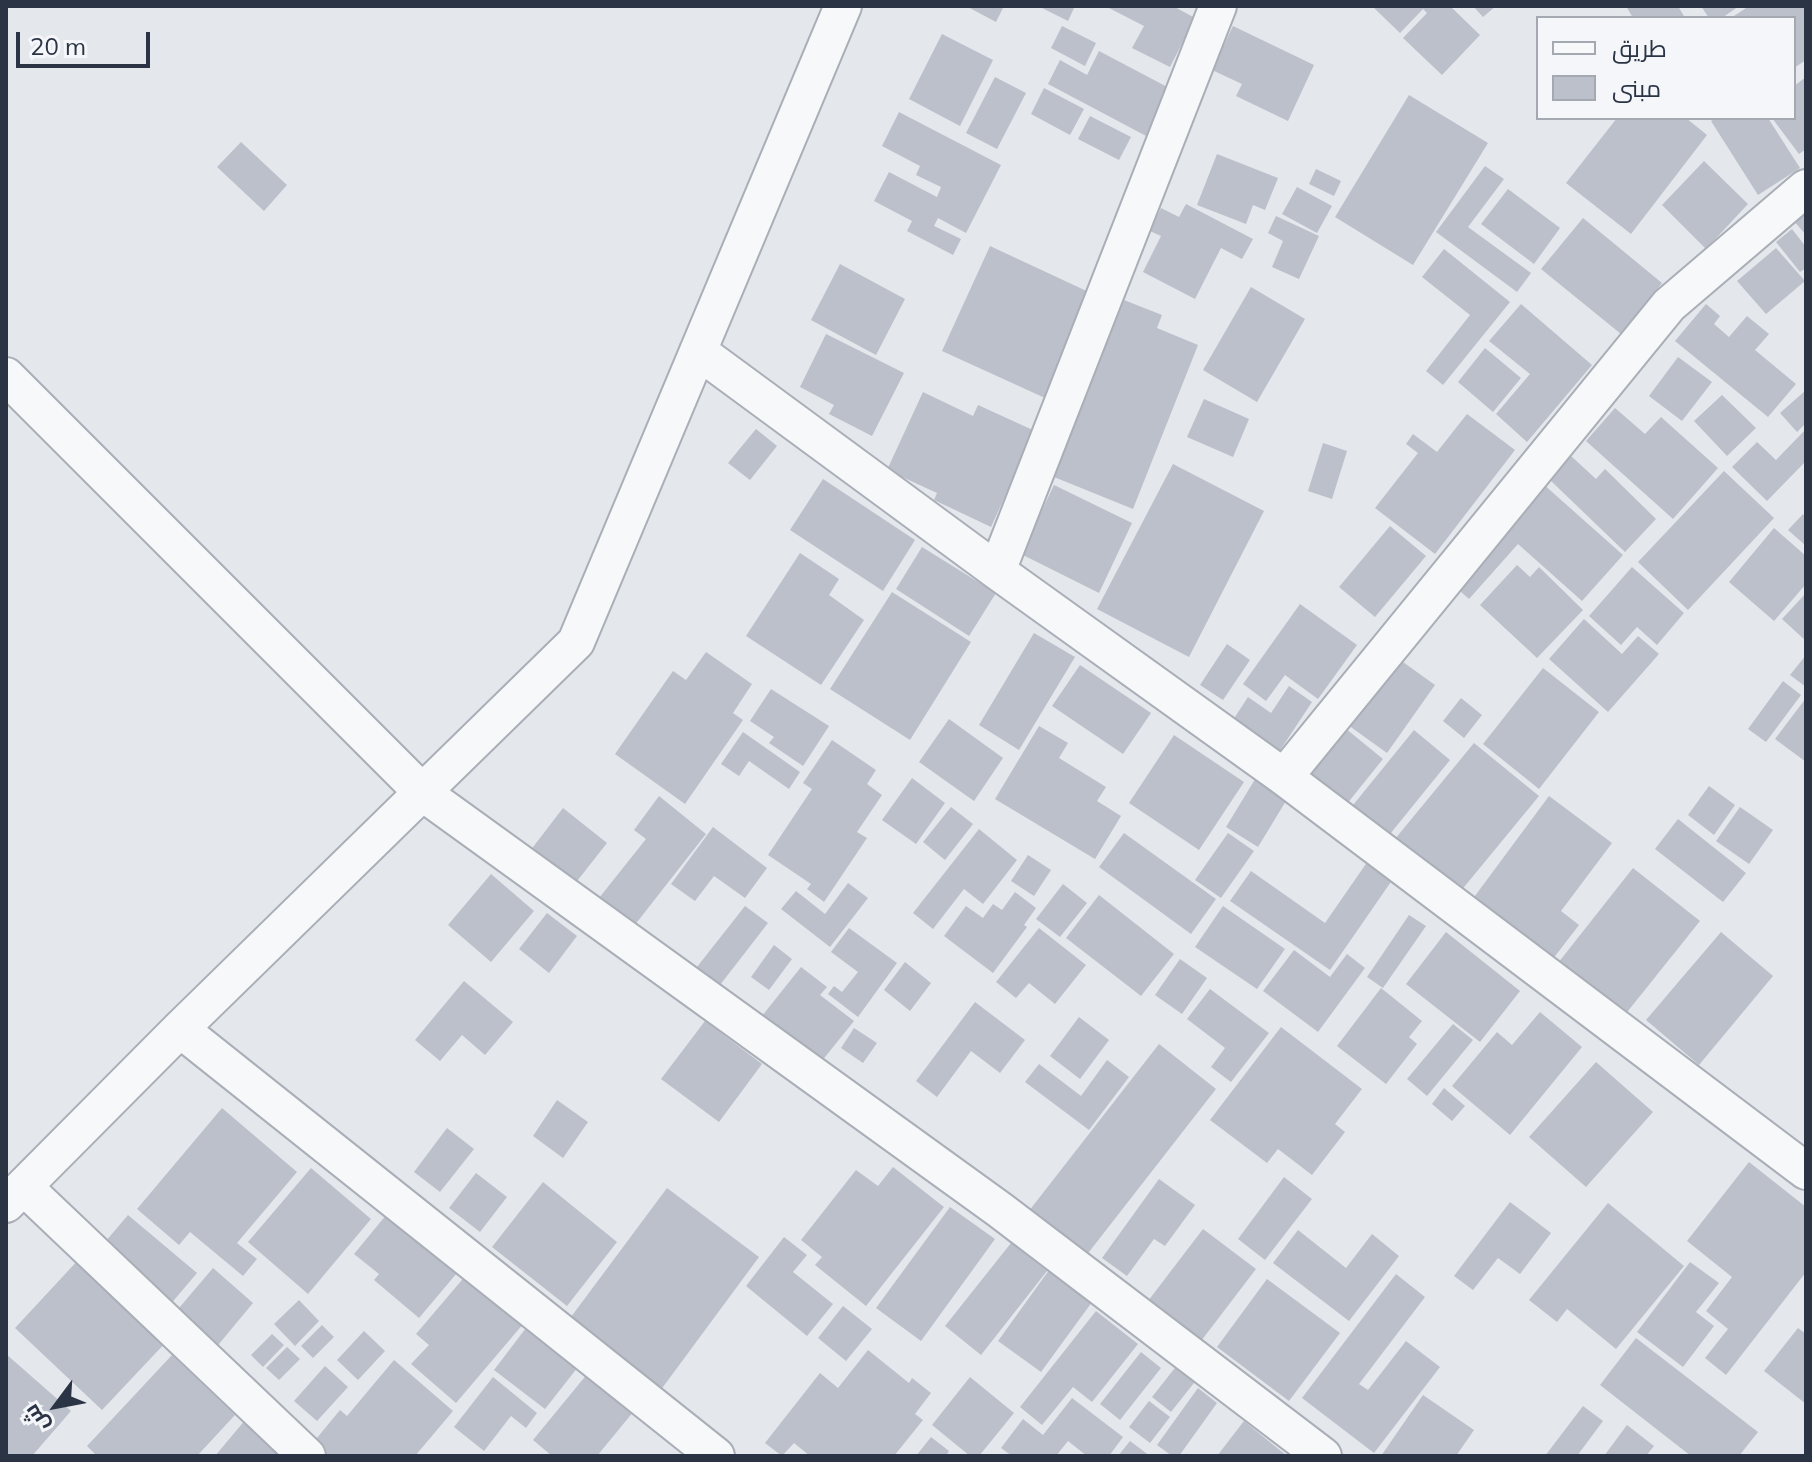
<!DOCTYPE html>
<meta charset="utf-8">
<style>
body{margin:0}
#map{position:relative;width:1812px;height:1462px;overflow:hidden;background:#e4e7ec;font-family:Mulish,Cairo,sans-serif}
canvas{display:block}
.frame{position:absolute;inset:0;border:8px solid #2b3445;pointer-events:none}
.legend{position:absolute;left:1536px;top:16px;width:260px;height:104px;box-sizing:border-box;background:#f4f6f9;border:2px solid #a4a8b1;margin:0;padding:10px 14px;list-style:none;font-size:24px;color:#2b3445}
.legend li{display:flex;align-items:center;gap:16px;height:40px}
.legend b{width:40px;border:2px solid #a4a8b1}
.north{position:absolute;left:16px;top:1366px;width:80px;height:80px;-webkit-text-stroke:6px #f4f6f9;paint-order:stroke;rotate:238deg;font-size:22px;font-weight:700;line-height:32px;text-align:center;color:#2b3445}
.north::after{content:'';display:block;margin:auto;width:28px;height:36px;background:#2b3445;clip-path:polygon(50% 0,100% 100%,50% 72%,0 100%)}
.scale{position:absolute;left:16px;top:32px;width:134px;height:36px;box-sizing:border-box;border:4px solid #2b3445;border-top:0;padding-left:10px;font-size:24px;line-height:28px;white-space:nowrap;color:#2b3445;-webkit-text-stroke:6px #f4f6f9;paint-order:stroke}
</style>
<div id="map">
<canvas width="1812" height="1462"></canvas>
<div class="frame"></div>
<ul class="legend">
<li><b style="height:10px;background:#f7f8fa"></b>طريق</li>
<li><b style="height:22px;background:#bbc0ca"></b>مبنى</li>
</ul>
<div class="north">ش</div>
<div class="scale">20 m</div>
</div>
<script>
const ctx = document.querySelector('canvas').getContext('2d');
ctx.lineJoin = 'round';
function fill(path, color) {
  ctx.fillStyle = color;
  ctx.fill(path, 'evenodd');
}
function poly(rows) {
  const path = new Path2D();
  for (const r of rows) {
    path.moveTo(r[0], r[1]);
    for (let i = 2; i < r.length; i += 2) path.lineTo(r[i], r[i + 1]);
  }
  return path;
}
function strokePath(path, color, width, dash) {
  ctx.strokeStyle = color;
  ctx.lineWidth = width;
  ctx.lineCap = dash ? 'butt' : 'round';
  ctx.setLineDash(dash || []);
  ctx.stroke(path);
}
fill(poly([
 [966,6,1004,6,996,22],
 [1038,6,1075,6,1068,21],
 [1105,6,1173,6,1195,18,1170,67,1132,48,1144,26],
 [1372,6,1450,6,1480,35,1442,75,1403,38,1427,13,1423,9,1400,33],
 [1473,6,1496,6,1483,17],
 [1626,6,1678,6,1685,18,1633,18],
 [1701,6,1739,6,1722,18,1709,18],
 [1749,6,1806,6,1806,60,1794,68,1794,18,1731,18],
 [1062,26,1096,43,1085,66,1051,48],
 [1233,26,1314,65,1288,121,1236,96,1242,84,1212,70],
 [942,34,993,60,960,126,909,99],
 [1099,51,1173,90,1148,137,1048,84,1060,60,1087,75],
 [995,77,1026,93,997,149,966,133],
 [1806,77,1806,149,1799,154,1772,118,1794,118,1794,86],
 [1044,88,1084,109,1070,135,1031,114],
 [1409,95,1488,143,1413,265,1335,217],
 [899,112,1001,165,966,233,938,218,934,226,961,239,953,255,907,231,912,221,874,201,889,172,937,197,941,187,916,175,920,166,882,146],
 [1090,116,1131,137,1119,160,1078,139],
 [1617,118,1686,118,1707,135,1631,234,1566,183],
 [1716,118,1768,118,1800,168,1758,195,1711,121],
 [241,142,287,185,264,211,217,167],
 [1217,154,1278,178,1265,210,1253,205,1246,224,1197,205],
 [1704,161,1748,204,1706,249,1662,205],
 [1485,166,1504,179,1468,227,1531,273,1517,292,1436,232],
 [1316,169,1341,181,1334,196,1309,184],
 [1297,187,1332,206,1317,233,1282,214],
 [1508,189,1560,228,1534,264,1481,224],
 [1186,204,1253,239,1242,259,1221,248,1195,299,1143,272,1161,236,1150,231,1161,208,1179,217],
 [1806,209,1806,235,1793,220],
 [1276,216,1319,236,1299,279,1272,267,1283,241,1268,233],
 [1583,218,1662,283,1621,334,1541,269],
 [1792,229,1806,247,1806,268,1800,272,1776,242],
 [990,246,1093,294,1045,398,942,351],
 [1776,248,1805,281,1766,314,1737,281],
 [1444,249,1510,302,1443,385,1426,371,1470,315,1422,277],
 [840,264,905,299,876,355,811,320],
 [1251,287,1305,319,1257,402,1203,370],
 [1124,300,1162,315,1157,328,1198,345,1133,509,1054,477],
 [1521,304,1592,365,1527,442,1496,414,1530,374,1489,341],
 [1706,304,1720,316,1714,324,1729,337,1747,316,1769,334,1755,350,1796,384,1768,417,1675,341],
 [826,334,904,373,872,436,829,414,834,405,800,387],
 [1485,348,1521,378,1493,412,1458,382],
 [1678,357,1712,382,1682,421,1649,396],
 [1806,390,1806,423,1797,432,1780,413],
 [923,392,973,416,978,405,1035,431,991,527,934,500,937,493,887,470],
 [1722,395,1756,428,1727,456,1694,421],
 [1204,399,1249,419,1233,457,1187,437],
 [1615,408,1645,434,1661,417,1718,468,1673,519,1586,441],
 [1467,414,1515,450,1435,554,1375,508,1418,453,1406,444,1413,434,1437,452],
 [756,429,777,446,750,480,728,463],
 [1806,429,1806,465,1804,463,1767,501,1732,467,1757,442,1776,460],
 [1323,443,1347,451,1332,499,1308,491],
 [1571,456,1596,479,1605,469,1656,519,1625,552,1549,479],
 [1173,464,1264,511,1189,657,1097,609],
 [1724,471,1774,518,1688,610,1638,562],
 [823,479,915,540,883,591,790,530],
 [1542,483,1623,555,1582,601,1518,544,1469,599,1452,584],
 [1054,485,1132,523,1099,593,1021,554],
 [1803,514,1806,517,1806,546,1788,530],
 [1390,526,1426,556,1375,617,1339,587],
 [1774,528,1806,556,1806,584,1774,621,1729,582],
 [922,547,996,593,969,636,896,589],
 [800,553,839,579,829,595,864,620,821,685,746,636],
 [1517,565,1530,577,1539,567,1583,610,1537,658,1480,605],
 [1632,567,1684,613,1657,645,1637,627,1621,645,1589,616],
 [892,592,971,642,910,740,830,689],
 [1806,593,1806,641,1782,619],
 [1300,604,1357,645,1318,699,1285,675,1266,701,1243,684],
 [1584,619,1622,654,1638,636,1659,654,1608,712,1549,659],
 [1034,633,1075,657,1019,750,979,725],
 [1227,644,1250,660,1223,700,1200,685],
 [706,652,752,684,733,713,743,720,685,804,615,754,673,671,686,680],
 [1806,655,1806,687,1790,675],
 [1396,657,1435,685,1387,753,1348,725],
 [1080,665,1151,713,1123,754,1052,706],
 [1543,668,1599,712,1539,789,1483,744],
 [1783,681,1801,695,1766,742,1748,729],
 [1289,686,1312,702,1277,755,1231,723,1248,697,1271,713],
 [771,689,829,726,803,766,769,743,774,737,750,721],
 [1461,698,1482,715,1464,738,1443,721],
 [1806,698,1806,762,1775,739],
 [949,719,1003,758,974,801,919,762],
 [1039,726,1068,743,1059,758,1106,787,1097,801,1121,816,1095,859,995,799],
 [1345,728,1383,759,1342,810,1304,779],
 [1414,730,1450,760,1386,839,1349,810],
 [743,732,800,772,789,789,749,761,739,776,721,764],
 [1174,735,1244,782,1199,850,1129,803],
 [832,740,876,770,867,784,882,795,857,832,867,838,824,902,807,889,811,884,768,855,812,789,803,783],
 [1474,743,1539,796,1460,892,1395,839],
 [1257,776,1289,796,1258,847,1226,827],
 [912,778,945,803,916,844,882,820],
 [1709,786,1735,805,1714,835,1688,815],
 [659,796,706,834,634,926,599,898,646,839,634,830],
 [1549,796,1612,843,1561,911,1579,925,1549,964,1469,904],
 [951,807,973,824,945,860,923,842],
 [1740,807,1773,830,1749,864,1716,841],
 [563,808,607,843,574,885,530,851],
 [1678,819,1746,873,1723,902,1655,849],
 [713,827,767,868,745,898,714,876,695,901,671,884],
 [979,829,1017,860,983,904,964,889,933,929,913,913],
 [1124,833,1216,899,1191,934,1099,867],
 [1228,833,1254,851,1221,898,1195,880],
 [1028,855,1051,870,1034,896,1011,881],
 [1370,858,1395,876,1330,970,1230,901,1251,871,1325,923],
 [1633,868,1700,921,1624,1016,1558,963],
 [491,874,534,911,491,962,448,925],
 [848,883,868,898,830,947,781,909,796,891,825,914],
 [1063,884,1087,903,1060,937,1036,919],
 [1015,892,1036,908,1024,925,1027,927,993,973,944,936,966,906,983,918,993,904,1002,910],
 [1099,895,1174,954,1141,996,1066,938],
 [745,906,768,923,720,985,697,967],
 [1223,906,1285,949,1257,989,1195,947],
 [547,913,577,936,549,973,519,949],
 [1409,915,1426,926,1383,988,1367,977],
 [849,928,897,963,858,1017,828,994,834,986,842,992,858,972,831,952],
 [1039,928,1086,965,1055,1004,1029,983,1016,998,996,982],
 [1446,932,1520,991,1480,1042,1406,984],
 [1721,932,1773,976,1699,1065,1646,1020],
 [774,945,792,959,769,990,751,977],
 [1294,950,1330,977,1347,954,1365,968,1318,1032,1263,991],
 [1180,959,1207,978,1182,1014,1155,995],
 [905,962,931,983,910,1011,884,990],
 [801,967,827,987,820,995,854,1021,821,1062,762,1016],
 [464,981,513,1022,485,1055,462,1035,440,1061,415,1040],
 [1381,988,1422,1021,1409,1037,1417,1044,1386,1084,1337,1046],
 [1210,989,1269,1033,1231,1082,1211,1067,1225,1048,1187,1019],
 [975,1002,1025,1040,1000,1073,971,1051,937,1097,916,1081],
 [1540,1012,1582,1047,1510,1135,1452,1086,1497,1032,1512,1045],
 [1079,1017,1109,1040,1080,1079,1050,1056],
 [705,1021,762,1064,719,1122,661,1079],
 [1453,1024,1473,1040,1427,1096,1407,1079],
 [1281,1027,1362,1089,1335,1124,1345,1132,1312,1175,1278,1149,1267,1163,1210,1120],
 [854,1028,877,1043,863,1063,841,1048],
 [1159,1044,1216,1089,1082,1261,1025,1216],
 [1107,1060,1129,1077,1089,1130,1025,1082,1039,1064,1081,1096],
 [1596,1062,1653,1112,1586,1187,1529,1137],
 [1444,1088,1465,1106,1452,1121,1432,1104],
 [557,1100,588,1122,563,1158,533,1136],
 [222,1108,297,1172,237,1243,257,1259,243,1276,190,1232,179,1245,137,1209],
 [447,1128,474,1149,440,1192,414,1172],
 [1749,1162,1806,1207,1806,1272,1726,1375,1705,1358,1728,1329,1706,1311,1732,1277,1687,1241],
 [893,1167,944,1207,866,1306,815,1265,822,1257,801,1240,856,1170,878,1186],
 [311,1168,371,1219,308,1294,248,1242],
 [476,1173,507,1197,480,1232,449,1208],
 [1284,1177,1312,1199,1265,1260,1238,1239],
 [1159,1179,1195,1205,1165,1246,1154,1239,1127,1276,1102,1258],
 [543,1182,617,1242,567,1306,492,1247],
 [667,1188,759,1257,660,1391,568,1321],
 [1510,1202,1551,1233,1520,1274,1498,1258,1473,1290,1454,1276],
 [1608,1203,1684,1266,1616,1349,1567,1309,1557,1322,1529,1300],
 [950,1207,995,1239,921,1341,876,1308],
 [387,1214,457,1273,419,1318,374,1280,379,1274,354,1254],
 [128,1215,197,1273,169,1306,100,1248],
 [1203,1229,1256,1269,1198,1345,1145,1305],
 [1298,1230,1346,1268,1372,1234,1399,1256,1349,1321,1273,1263],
 [784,1237,807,1255,793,1272,833,1304,807,1336,746,1286],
 [1011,1243,1047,1271,981,1355,945,1326],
 [80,1258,168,1340,102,1410,15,1328],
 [1690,1262,1719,1283,1696,1312,1714,1326,1683,1367,1637,1332],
 [1052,1266,1095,1298,1041,1372,998,1341],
 [213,1268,253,1303,214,1350,173,1315],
 [467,1274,524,1323,456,1403,411,1364,429,1345,416,1334],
 [1396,1274,1425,1297,1359,1384,1368,1390,1406,1341,1440,1367,1374,1453,1302,1398],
 [1267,1279,1340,1333,1289,1401,1217,1347],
 [299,1300,319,1321,295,1346,274,1324],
 [843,1306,872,1329,846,1361,818,1338],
 [1096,1311,1138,1344,1092,1402,1073,1387,1042,1425,1020,1407],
 [322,1325,334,1337,313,1358,301,1346],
 [526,1328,578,1367,545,1409,494,1370],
 [1798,1328,1806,1334,1806,1404,1764,1371],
 [364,1331,385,1351,358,1380,337,1360],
 [272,1334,284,1345,263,1367,251,1355],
 [1636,1338,1758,1432,1739,1456,1691,1456,1600,1385],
 [287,1347,300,1359,279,1380,266,1368],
 [868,1350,909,1383,912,1378,931,1393,915,1414,923,1420,894,1456,810,1456,794,1443,782,1456,765,1443,820,1373,838,1388],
 [1141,1352,1161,1368,1120,1420,1100,1404],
 [6,1354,71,1411,32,1456,10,1456,6,1453],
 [172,1355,235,1415,197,1456,97,1456,87,1446],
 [394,1360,453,1411,415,1456,327,1456,312,1444,340,1410,347,1416],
 [1178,1364,1197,1379,1171,1412,1152,1397],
 [325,1366,348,1387,317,1421,294,1401],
 [588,1373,634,1411,597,1456,552,1456,533,1440],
 [493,1377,537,1413,526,1428,511,1416,484,1451,454,1427],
 [970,1377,1014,1413,979,1456,970,1456,932,1425],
 [1198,1388,1217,1403,1179,1456,1172,1456,1157,1445],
 [1423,1395,1474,1430,1456,1456,1381,1456],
 [1072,1398,1123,1437,1109,1456,1087,1456,1068,1441,1056,1456,1012,1456,1001,1448,1023,1419,1043,1435],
 [1149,1401,1170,1417,1150,1443,1129,1427],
 [1583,1406,1603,1421,1577,1456,1545,1456],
 [246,1419,289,1456,215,1456],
 [1244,1421,1287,1456,1217,1456],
 [1627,1425,1654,1446,1646,1456,1604,1456],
 [931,1437,949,1451,946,1456,916,1456],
 [1130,1441,1150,1456,1118,1456]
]), '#bbc0ca');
const street = poly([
 [698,351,997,571,1284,777,1806,1171],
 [6,376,423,793,1000,1210,1323,1456],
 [997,571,1218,6],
 [1284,777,1669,305,1806,188],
 [180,1029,716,1456],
 [24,1187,307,1456],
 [6,1204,180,1029,576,642,843,6]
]);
strokePath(street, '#a9aeb7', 40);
strokePath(street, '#f7f8fa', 36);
</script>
